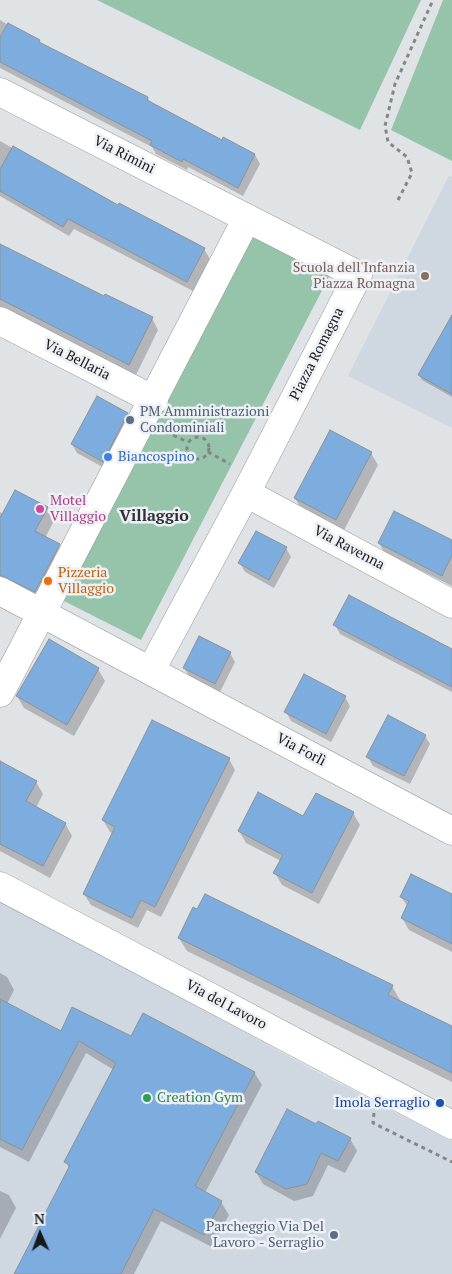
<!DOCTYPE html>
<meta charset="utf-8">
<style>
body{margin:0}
#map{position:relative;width:452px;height:1274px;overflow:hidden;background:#e0e3e6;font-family:"PT Serif",serif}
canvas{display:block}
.north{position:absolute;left:15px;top:1209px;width:50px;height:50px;-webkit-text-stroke:4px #edf0f4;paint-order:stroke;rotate:358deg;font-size:14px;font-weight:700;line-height:20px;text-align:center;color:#18191a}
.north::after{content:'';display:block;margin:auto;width:18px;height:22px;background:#18191a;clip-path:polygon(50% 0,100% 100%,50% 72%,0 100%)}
</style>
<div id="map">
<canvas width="452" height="1274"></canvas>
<div class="north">N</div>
</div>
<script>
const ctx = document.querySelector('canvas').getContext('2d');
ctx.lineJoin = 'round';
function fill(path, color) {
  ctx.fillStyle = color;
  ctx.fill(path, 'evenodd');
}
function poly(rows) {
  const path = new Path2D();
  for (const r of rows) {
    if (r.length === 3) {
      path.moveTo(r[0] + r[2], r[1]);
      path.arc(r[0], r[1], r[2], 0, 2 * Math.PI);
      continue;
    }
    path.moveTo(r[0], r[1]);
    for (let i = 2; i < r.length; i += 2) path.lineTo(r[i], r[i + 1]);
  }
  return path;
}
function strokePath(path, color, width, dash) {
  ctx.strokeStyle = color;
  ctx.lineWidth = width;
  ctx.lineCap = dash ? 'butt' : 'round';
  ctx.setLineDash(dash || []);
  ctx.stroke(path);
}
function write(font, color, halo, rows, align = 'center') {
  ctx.font = font + ' "PT Serif",serif';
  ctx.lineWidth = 5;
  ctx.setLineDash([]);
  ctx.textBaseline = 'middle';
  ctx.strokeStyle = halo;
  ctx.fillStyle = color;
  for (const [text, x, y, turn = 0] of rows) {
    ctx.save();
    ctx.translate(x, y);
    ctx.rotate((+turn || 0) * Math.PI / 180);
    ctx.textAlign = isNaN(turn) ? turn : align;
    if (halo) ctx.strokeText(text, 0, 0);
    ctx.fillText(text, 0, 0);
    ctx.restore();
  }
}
fill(poly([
 [449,175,452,177,452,428,348,376],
 [0,895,313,1070,452,1141,452,1274,0,1274]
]), '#cfd8e1');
fill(poly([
 [97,0,421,0,360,130],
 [443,0,452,0,452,161,391,130],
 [252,235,330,275,141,640,62,600]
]), '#96c4aa');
fill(poly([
 [0,20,40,44,148,98,151,104,222,141,255,155,260,164,243,196,188,167,187,170,156,154,152,147,0,68],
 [0,141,118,206,204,249,210,259,193,291,74,229,69,236,0,196],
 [0,245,104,298,152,318,158,330,136,375,0,307],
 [452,319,452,397,422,380,419,375],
 [127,414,132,423,108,470,77,453,72,444],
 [371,453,378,465,343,532,302,511,295,498],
 [47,508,54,521,45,538,59,545,66,557,42,604,0,576,0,512,3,514],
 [452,542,452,586,384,552,379,543],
 [286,548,291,557,274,588,245,572,240,563],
 [335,625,452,650,452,692,340,634],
 [230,653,235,662,220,692,190,677,184,668],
 [98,669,105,681,74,736,24,708,17,696],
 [345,697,350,706,331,742,291,721,286,712],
 [425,736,430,744,410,784,373,766,368,757],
 [229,759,235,770,161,917,147,910,138,928,91,905,84,894,114,834,110,832,103,820],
 [0,763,36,782,43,794,36,808,65,823,72,836,50,878,0,851],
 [353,813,360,825,319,904,282,885,275,873,281,861,246,843,239,831,304,818],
 [452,896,452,952,409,930,402,918,408,907,401,897],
 [179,938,392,986,400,1000,399,1002,452,1029,452,1082,187,951],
 [0,973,7,977,14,990,7,1004,61,1033,131,1038,254,1072,262,1085,205,1193,221,1202,229,1215,212,1247,161,1221,134,1274,15,1274,69,1168,66,1162,114,1070,86,1053,29,1162,0,1147],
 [317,1126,350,1139,357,1151,345,1173,328,1165,313,1196,294,1201,263,1184,256,1172],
 [0,1191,9,1195,16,1208,0,1239]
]), '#0003');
const building = poly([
 [8,23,40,40,39,42,148,97,147,100,222,140,223,137,255,154,238,188,183,159,182,162,150,145,152,141,0,62,0,37,8,23],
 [13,146,118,205,119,203,205,248,187,282,68,219,63,227,0,191,0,169,13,146],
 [0,244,104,296,105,294,153,317,129,365,0,299,0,244],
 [452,315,452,394,418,375,452,315],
 [97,396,128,413,103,462,71,444,97,396],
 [330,430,372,452,336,520,294,498,330,430],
 [15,490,48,507,35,531,60,544,35,592,0,575,0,518,15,490],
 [394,511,452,540,452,555,442,576,378,543,394,511],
 [256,531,287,547,269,580,238,563,256,531],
 [349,595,452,649,452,687,333,625,349,595],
 [199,636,231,652,215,684,183,668,199,636],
 [49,639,99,668,67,725,16,696,49,639],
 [304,674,346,696,326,734,284,712,304,674],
 [388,715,426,735,404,776,366,757,388,715],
 [152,720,230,758,155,907,141,900,132,918,83,894,115,827,102,820,152,720],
 [0,761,37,781,26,801,66,823,43,866,0,844,0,761],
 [258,792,303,816,316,793,354,812,312,893,273,873,283,855,238,831,258,792],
 [411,874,452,894,452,944,401,918,409,901,400,897,411,874],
 [205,894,393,985,388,995,452,1026,452,1073,178,938,193,907,197,909,205,894],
 [0,999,61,1031,72,1007,131,1036,143,1013,255,1072,195,1186,222,1201,204,1235,154,1209,121,1274,14,1274,70,1165,64,1162,116,1063,79,1041,22,1150,0,1139,0,999],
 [287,1109,316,1124,318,1121,351,1138,338,1161,321,1153,307,1184,286,1189,255,1172,287,1109]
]);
fill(building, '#7daddf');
strokePath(building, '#8e9194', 1);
const minor = poly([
 [0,92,358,275,246,493,151,670],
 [0,321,154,400],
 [246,493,452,604],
 [0,591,452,831],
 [0,693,247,218]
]);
const major = poly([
 [0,886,452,1125]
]);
strokePath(minor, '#989b9e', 29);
strokePath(major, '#989b9e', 29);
strokePath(poly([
 [398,200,412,173,407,157,388,142,385,126,395,84,433,0],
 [166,432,188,442],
 [198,448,11],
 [208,452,230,464],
 [374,1113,373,1123,452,1162]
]), '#848688', 3, [4, 4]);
strokePath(minor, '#fff', 28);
strokePath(major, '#fff', 28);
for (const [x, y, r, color] of [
 [425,276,5,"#8d6e63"],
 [130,420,5,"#5c6f8a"],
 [108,457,5,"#3f7fe0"],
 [40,509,5,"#d1479c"],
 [48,581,5,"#e8710a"],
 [147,1098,5,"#2e9e5b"],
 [440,1103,5,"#1a4fb4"],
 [334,1235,5,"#5c6f8a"]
]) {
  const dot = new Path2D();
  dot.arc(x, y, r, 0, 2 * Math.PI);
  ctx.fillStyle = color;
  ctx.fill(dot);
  strokePath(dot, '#edf0f4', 2);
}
write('14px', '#18191a', '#edf0f4', [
 ["Via Rimini",124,155,27],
 ["Piazza Romagna",317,354,-63],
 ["Via Bellaria",77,360,27],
 ["Via Ravenna",349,548,28],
 ["Via Forlì",301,750,28],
 ["Via del Lavoro",226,1005,28]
]);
write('14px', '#785e54', '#edf0f4', [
 ["Scuola dell'Infanzia",415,268],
 ["Piazza Romagna",415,284]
], 'right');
write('14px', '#4e5e75', '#edf0f4', [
 ["PM Amministrazioni",140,412],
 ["Condominiali",140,428],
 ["Parcheggio Via Del",324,1227,"right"],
 ["Lavoro - Serraglio",324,1243,"right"]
], 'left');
write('14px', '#366cbe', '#edf0f4', [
 ["Biancospino",118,457]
], 'left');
write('14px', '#b23c85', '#edf0f4', [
 ["Motel",50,501],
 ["Villaggio",50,517]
], 'left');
write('14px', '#c56008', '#edf0f4', [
 ["Pizzeria",58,573],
 ["Villaggio",58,589]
], 'left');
write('14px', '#27864d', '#edf0f4', [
 ["Creation Gym",157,1098]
], 'left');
write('14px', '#164399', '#edf0f4', [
 ["Imola Serraglio",430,1103]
], 'right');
write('bold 16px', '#2e3033', '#edf0f4', [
 ["Villaggio",154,516]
]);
</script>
